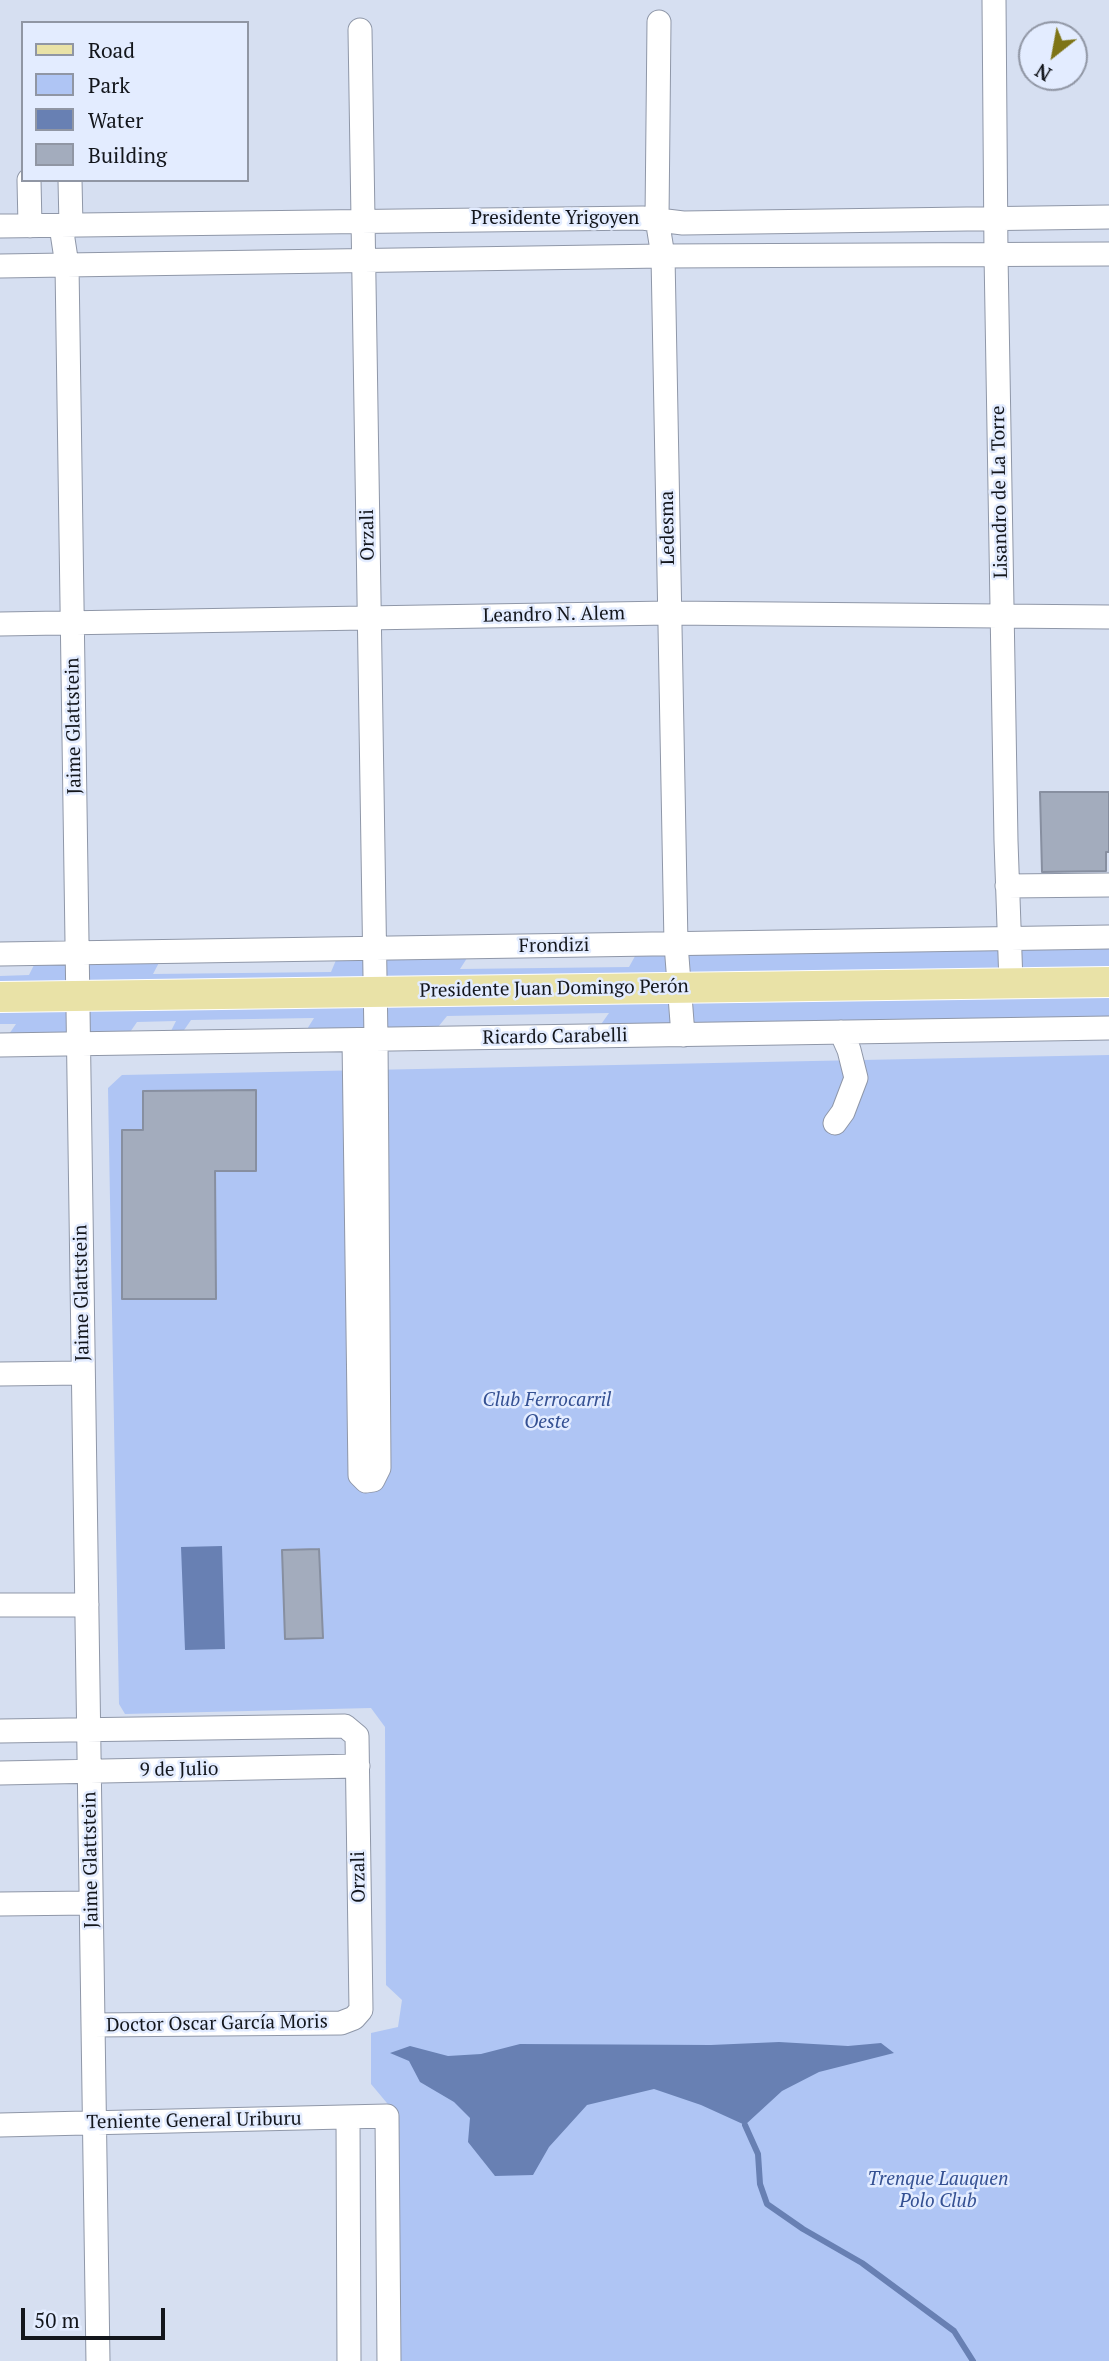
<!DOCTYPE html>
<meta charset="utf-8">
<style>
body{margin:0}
#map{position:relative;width:1109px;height:2361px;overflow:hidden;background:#d6dff1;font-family:"PT Serif",serif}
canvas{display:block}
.legend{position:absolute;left:21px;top:21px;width:228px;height:161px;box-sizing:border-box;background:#e3ecff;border:2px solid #9096a4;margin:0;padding:9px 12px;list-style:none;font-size:21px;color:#13161c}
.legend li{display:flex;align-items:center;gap:14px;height:35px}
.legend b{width:35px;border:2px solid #9096a4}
.north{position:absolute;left:1018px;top:21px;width:70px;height:70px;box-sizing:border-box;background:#e3ecff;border:2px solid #9096a4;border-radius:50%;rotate:211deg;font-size:19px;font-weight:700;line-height:28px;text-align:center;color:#13161c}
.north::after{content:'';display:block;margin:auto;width:24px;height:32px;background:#7e7416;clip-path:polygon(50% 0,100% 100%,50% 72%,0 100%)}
.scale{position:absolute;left:21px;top:2308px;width:144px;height:32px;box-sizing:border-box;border:4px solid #13161c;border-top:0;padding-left:9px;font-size:21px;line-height:24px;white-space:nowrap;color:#13161c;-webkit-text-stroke:5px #e3ecff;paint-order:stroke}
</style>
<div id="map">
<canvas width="1109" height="2361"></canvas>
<ul class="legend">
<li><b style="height:9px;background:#e9e2a7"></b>Road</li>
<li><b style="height:19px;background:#afc5f4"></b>Park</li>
<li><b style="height:19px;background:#6880b3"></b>Water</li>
<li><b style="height:19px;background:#a3acbd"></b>Building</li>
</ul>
<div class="north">N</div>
<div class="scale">50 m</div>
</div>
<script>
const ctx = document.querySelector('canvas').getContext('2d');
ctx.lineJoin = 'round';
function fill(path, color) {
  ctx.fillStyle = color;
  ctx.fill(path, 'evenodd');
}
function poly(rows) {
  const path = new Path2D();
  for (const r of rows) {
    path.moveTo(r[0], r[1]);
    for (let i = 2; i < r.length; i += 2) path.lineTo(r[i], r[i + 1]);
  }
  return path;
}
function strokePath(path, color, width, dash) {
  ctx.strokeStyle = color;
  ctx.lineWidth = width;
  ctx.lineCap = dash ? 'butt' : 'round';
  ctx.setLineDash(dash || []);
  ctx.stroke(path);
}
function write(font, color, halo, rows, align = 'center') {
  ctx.font = font + ' "PT Serif",serif';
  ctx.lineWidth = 5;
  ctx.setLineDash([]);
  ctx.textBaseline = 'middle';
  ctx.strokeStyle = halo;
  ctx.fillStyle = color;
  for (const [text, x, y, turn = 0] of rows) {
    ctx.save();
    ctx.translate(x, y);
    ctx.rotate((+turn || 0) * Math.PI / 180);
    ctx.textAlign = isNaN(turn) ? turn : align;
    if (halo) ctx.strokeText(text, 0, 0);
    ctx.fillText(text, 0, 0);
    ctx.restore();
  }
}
fill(poly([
 [1109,942,1109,973,0,989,0,976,29,975,37,959,162,957,153,974,331,972,339,953,471,952,460,969,629,967,639,949],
 [1109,991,1109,1022,597,1030,609,1013,447,1016,434,1032,304,1034,314,1018,191,1020,180,1036,168,1037,176,1021,137,1022,126,1038,5,1040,16,1024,0,1024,0,1007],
 [1109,1055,1109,2361,401,2361,397,2115,371,2084,371,2033,398,2027,402,2000,386,1985,385,1727,371,1708,125,1714,119,1704,108,1088,122,1075]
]), '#afc5f4');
fill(poly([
 [222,1546,225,1649,185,1650,181,1547],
 [779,2042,848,2046,881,2043,894,2053,819,2072,782,2091,745,2125,701,2105,654,2089,587,2105,549,2147,533,2175,495,2176,468,2142,470,2118,454,2102,420,2082,409,2061,390,2053,410,2046,448,2056,481,2054,520,2044,711,2045]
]), '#6880b3');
strokePath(poly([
 [745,2125,758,2154,760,2184,767,2204,803,2229,862,2263,954,2331,973,2361]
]), '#6880b3', 6);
const building = poly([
 [1040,792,1109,792,1109,852,1106,852,1106,871,1042,872,1040,792],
 [256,1090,256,1171,215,1171,216,1299,122,1299,122,1130,143,1130,143,1091,256,1090],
 [319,1549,323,1638,285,1639,282,1550,319,1549]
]);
fill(building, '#a3acbd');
strokePath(building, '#878fa0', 2);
const minor = poly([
 [994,0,996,254,1006,841,1011,983],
 [659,22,657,219,663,256,676,944,683,1035],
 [29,180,30,226],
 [70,180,71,226],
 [0,226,642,218,683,223,1109,217],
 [61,226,67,265,98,2361],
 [0,266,663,256,1109,254],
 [0,624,669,613,1109,617],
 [1007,886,1109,885],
 [0,954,1109,937],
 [354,1040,360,1475,366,1481,373,1480,379,1468,376,1039,360,30],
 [0,1045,1109,1028],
 [835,1123,843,1112,856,1078,849,1050,841,1032],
 [0,1374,83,1373],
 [0,1605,87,1605],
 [0,1731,345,1726,357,1736,361,2010,354,2018,341,2023,93,2025],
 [0,1773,358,1766],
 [0,1904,91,1903],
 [348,2118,349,2361],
 [0,2125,387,2116,389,2361]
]);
const major = poly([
 [0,997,1109,982]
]);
strokePath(minor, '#8f97a8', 25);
strokePath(major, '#fff', 32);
strokePath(minor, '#fff', 23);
strokePath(major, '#e9e2a7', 30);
write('19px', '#13161c', '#e3ecff', [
 ["Presidente Yrigoyen",555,219],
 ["Lisandro de La Torre",1000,492,-91],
 ["Ledesma",668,528,-91],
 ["Orzali",368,535,-91],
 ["Leandro N. Alem",554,615,-1],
 ["Jaime Glattstein",74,726,-91],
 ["Frondizi",554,946,-1],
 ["Presidente Juan Domingo Perón",554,989,-1],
 ["Ricardo Carabelli",555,1037,-1],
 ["Jaime Glattstein",82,1293,-91],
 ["9 de Julio",179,1770,-1],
 ["Jaime Glattstein",91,1860,-91],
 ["Orzali",359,1877,-91],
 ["Doctor Oscar García Moris",217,2024,-1],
 ["Teniente General Uriburu",194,2121,-1]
]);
write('italic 19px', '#345092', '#e3ecff', [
 ["Club Ferrocarril",547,1401],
 ["Oeste",547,1423],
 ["Trenque Lauquen",938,2180],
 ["Polo Club",938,2202]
]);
</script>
